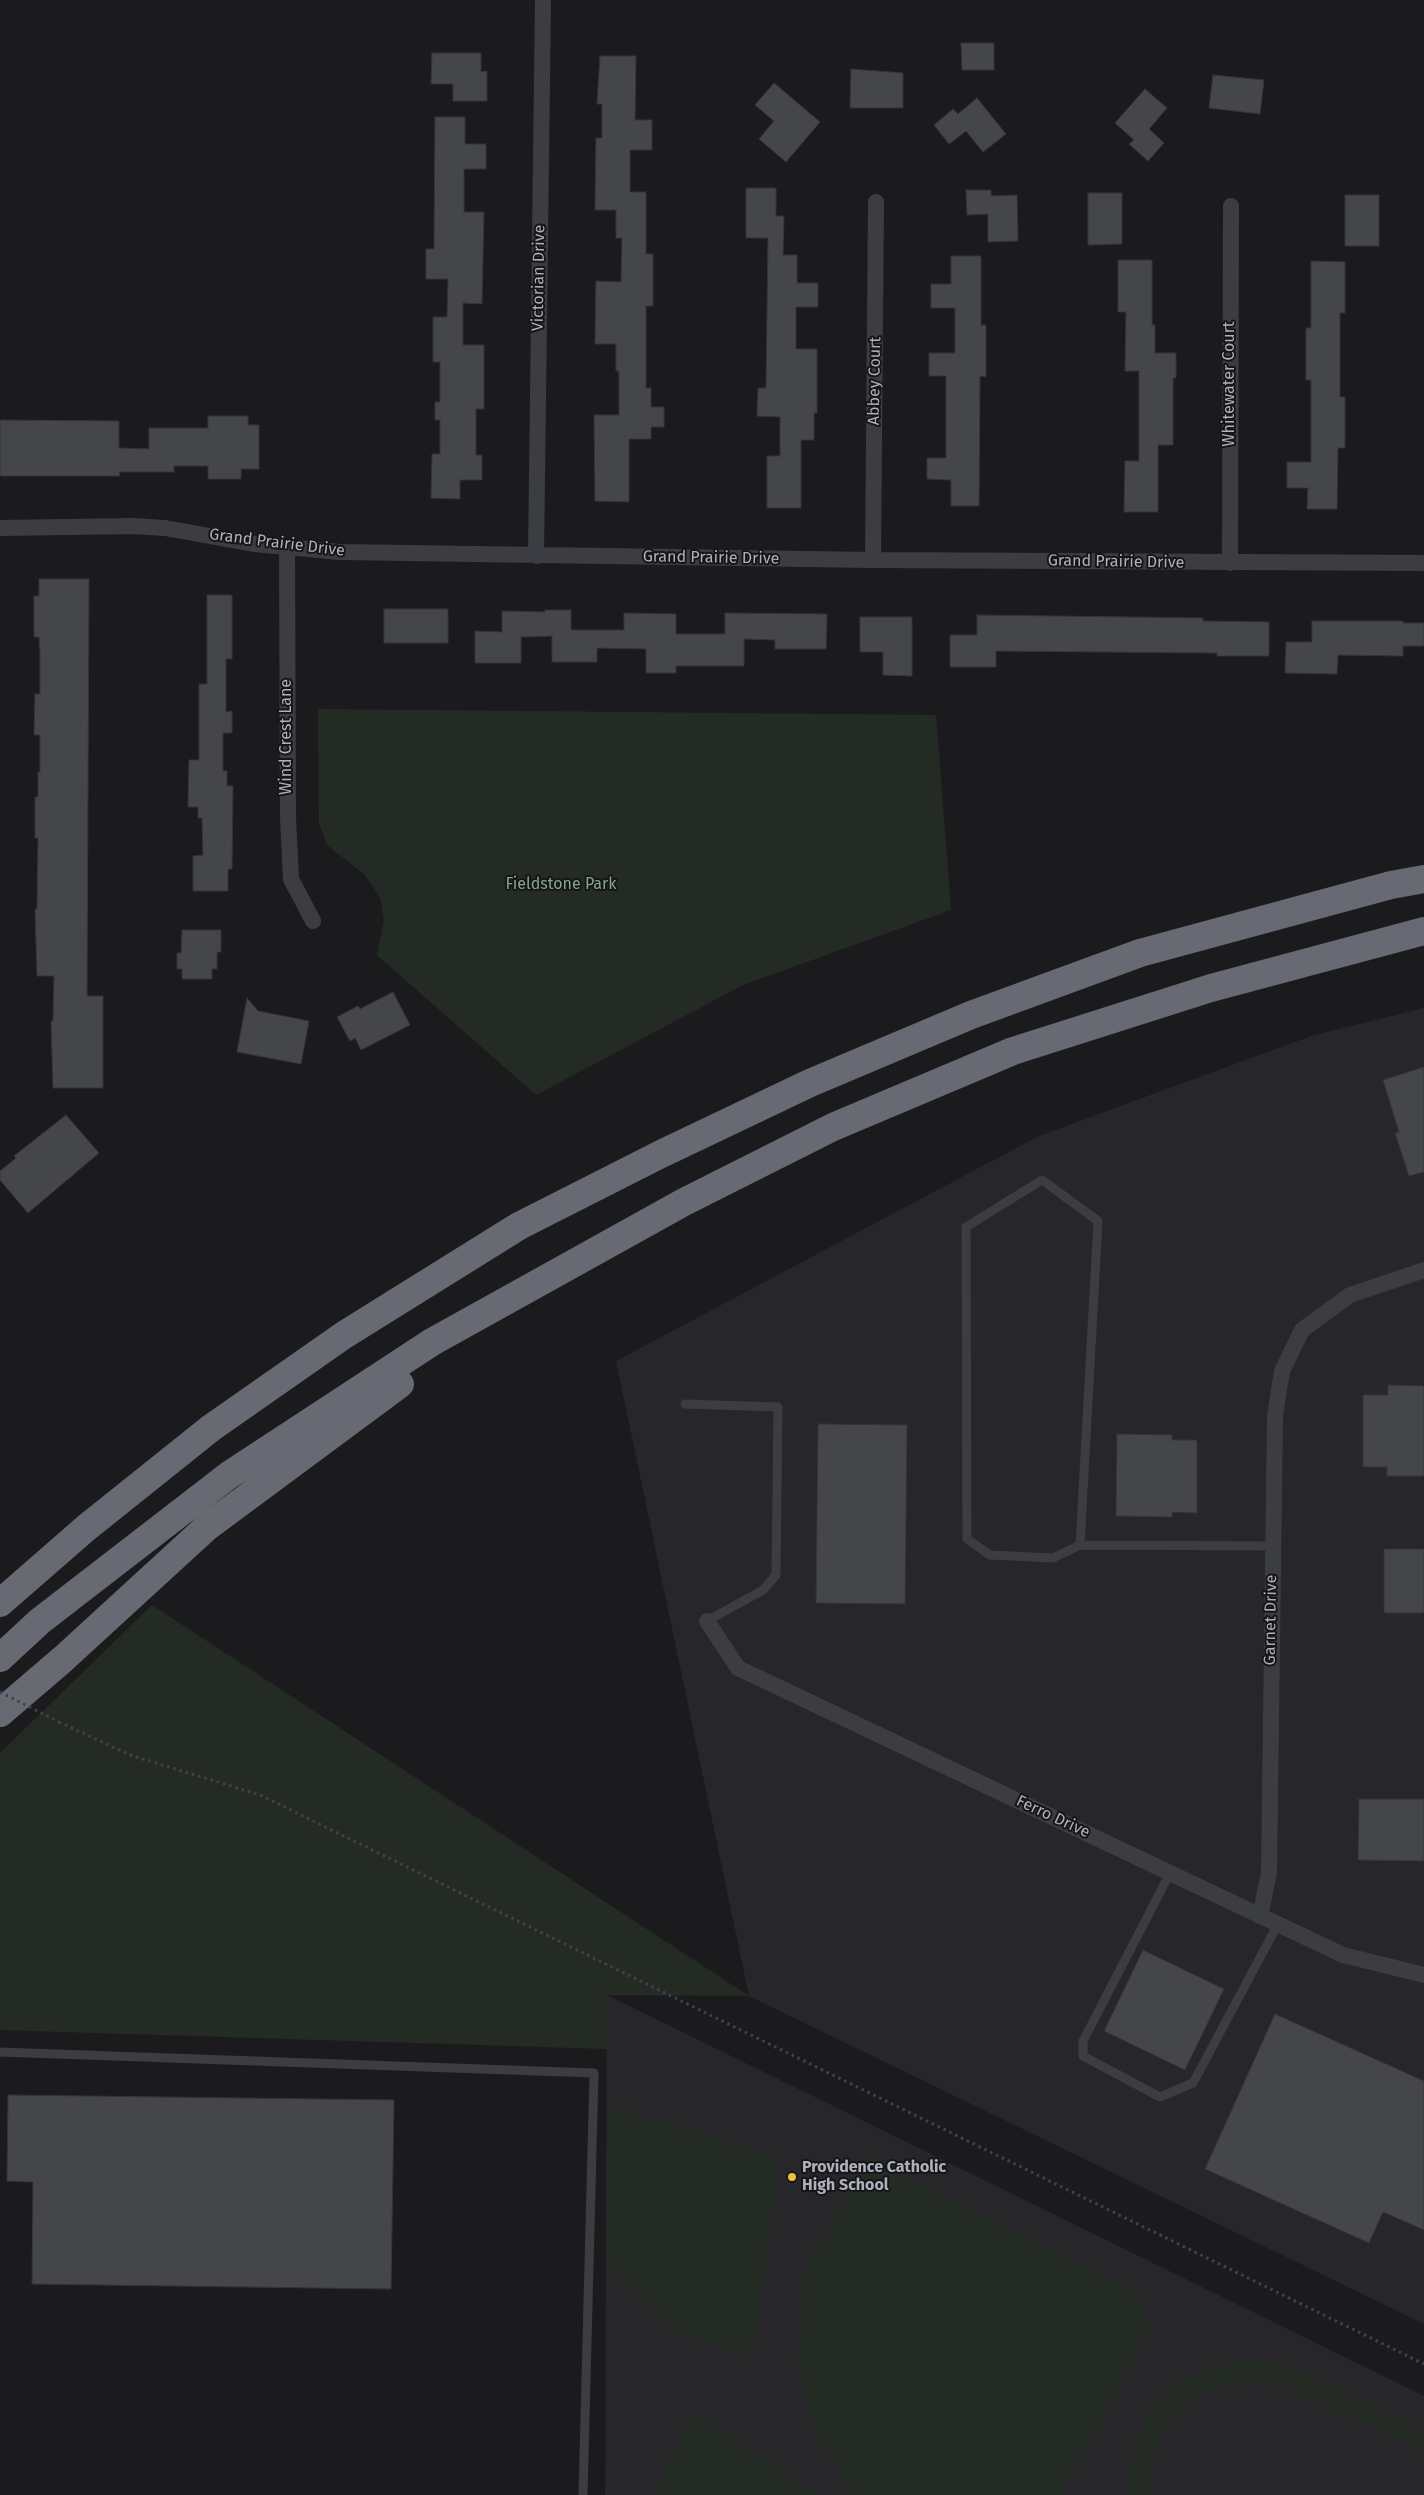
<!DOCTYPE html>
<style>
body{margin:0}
canvas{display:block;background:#1b1b1d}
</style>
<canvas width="1424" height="2495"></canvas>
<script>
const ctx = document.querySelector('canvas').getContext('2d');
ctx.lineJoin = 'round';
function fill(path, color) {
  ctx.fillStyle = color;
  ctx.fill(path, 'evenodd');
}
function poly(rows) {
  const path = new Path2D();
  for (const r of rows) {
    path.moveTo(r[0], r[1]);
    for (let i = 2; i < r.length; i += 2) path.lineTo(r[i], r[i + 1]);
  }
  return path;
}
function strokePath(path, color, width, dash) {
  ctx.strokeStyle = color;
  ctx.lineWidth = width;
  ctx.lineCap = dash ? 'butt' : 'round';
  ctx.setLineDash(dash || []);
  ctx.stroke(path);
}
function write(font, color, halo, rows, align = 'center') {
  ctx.font = font + ' "Fira Sans",sans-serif';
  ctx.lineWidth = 4;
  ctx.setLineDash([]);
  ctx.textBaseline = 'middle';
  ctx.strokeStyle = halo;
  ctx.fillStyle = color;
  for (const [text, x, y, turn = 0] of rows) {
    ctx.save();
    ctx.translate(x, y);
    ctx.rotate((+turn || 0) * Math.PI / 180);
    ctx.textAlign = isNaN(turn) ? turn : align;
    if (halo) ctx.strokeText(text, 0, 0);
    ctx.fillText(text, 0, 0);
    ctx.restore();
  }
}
fill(poly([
 [1424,1008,1424,2324,749,1996,616,1361,1039,1136,1311,1036],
 [607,1995,1424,2396,1424,2495,605,2495]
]), '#27272a');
fill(poly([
 [318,709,936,715,951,910,743,985,536,1095,377,955,384,919,380,897,365,875,327,845,319,823],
 [152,1605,749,1996,607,1995,607,2049,0,2030,0,1753],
 [607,2105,779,2158,757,2329,750,2355,699,2341,668,2325,635,2295,609,2259,606,2248],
 [865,2159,1140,2291,1150,2323,1095,2436,1059,2495,856,2495,840,2475,811,2422,799,2366,804,2276],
 [1244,2361,1268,2362,1295,2369,1424,2431,1424,2453,1290,2389,1270,2383,1241,2382,1208,2392,1181,2411,1167,2427,1156,2447,1149,2470,1148,2495,1127,2495,1128,2475,1135,2447,1146,2422,1158,2406,1173,2390,1190,2378,1214,2367],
 [696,2416,817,2495,658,2495,670,2459]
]), '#232b24');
const building = poly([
 [961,43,994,43,994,70,962,70,961,43],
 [432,53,481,53,481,72,487,71,487,101,453,101,453,84,431,84,432,53],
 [600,56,636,56,635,120,652,120,652,150,630,150,630,192,646,192,646,254,653,254,653,306,646,306,646,388,651,388,651,407,664,407,664,427,651,427,651,439,629,439,629,502,595,501,594,415,619,415,619,371,616,371,616,344,595,344,596,281,621,282,622,238,616,238,616,210,595,210,596,138,602,138,602,104,597,104,600,56],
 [851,69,903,73,903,108,850,108,851,69],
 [1213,75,1264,80,1260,114,1209,108,1213,75],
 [774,83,820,122,786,162,759,139,774,121,755,105,774,83],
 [1145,89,1167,108,1149,129,1164,143,1148,161,1129,144,1134,140,1115,123,1145,89],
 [977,98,1006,134,983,152,966,131,949,144,934,125,953,109,958,114,977,98],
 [435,117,465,117,465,144,486,144,486,169,464,169,464,212,484,212,482,304,463,303,463,345,484,345,484,409,476,409,476,455,482,455,482,480,460,480,460,499,431,498,432,454,440,454,440,420,435,420,435,402,440,402,440,362,433,362,433,317,447,317,448,279,426,279,426,249,434,249,435,117],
 [746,188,776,188,776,216,784,216,783,255,797,255,797,283,818,283,818,307,796,307,796,349,817,349,817,413,814,413,814,440,801,440,801,508,767,508,767,456,780,456,780,417,757,416,758,388,766,388,768,238,746,238,746,188],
 [966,190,991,190,991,196,1017,195,1018,241,988,242,988,214,967,215,966,190],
 [1088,193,1122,193,1122,244,1088,245,1088,193],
 [1345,195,1379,195,1379,246,1345,246,1345,195],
 [951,256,981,256,981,325,986,325,986,377,980,376,979,506,951,506,951,480,927,479,927,458,946,458,946,376,929,376,929,353,955,353,955,308,931,308,931,284,951,284,951,256],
 [1118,260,1152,260,1152,325,1155,325,1155,353,1176,353,1176,378,1173,378,1173,445,1158,445,1158,512,1124,512,1125,461,1139,461,1139,371,1125,371,1126,312,1118,312,1118,260],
 [1311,261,1345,262,1345,313,1340,313,1340,397,1345,397,1345,448,1338,448,1337,509,1307,509,1308,488,1287,488,1287,462,1311,462,1311,380,1306,380,1306,328,1311,328,1311,261],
 [208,416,248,416,248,425,259,425,259,469,241,469,241,479,208,479,208,466,174,466,174,472,119,472,120,476,0,476,0,420,119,421,119,448,149,449,149,428,208,428,208,416],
 [39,579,89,579,87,996,103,996,103,1088,53,1088,51,1021,53,1021,54,976,37,976,35,909,37,909,38,838,35,838,35,797,38,797,38,772,40,772,40,735,34,735,35,694,40,694,40,654,39,637,34,637,34,596,39,596,39,579],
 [207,595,232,595,232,659,226,659,226,712,232,711,232,733,223,733,223,771,227,771,227,786,233,786,232,869,228,869,228,891,193,891,193,856,203,855,202,818,198,818,198,807,188,807,189,760,199,760,199,684,207,684,207,595],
 [384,609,448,609,448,643,384,643,384,609],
 [545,610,571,610,571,630,624,630,624,613,676,614,676,634,725,634,725,613,827,614,826,649,775,649,775,640,744,639,744,666,676,666,676,673,646,673,646,649,597,648,597,662,552,662,552,636,521,637,521,663,475,663,475,631,502,632,502,611,545,612,545,610],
 [977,615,1203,618,1203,621,1269,622,1269,656,1217,656,1217,653,996,651,996,667,950,667,950,635,977,635,977,615],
 [860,617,912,617,912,676,883,675,883,652,860,652,860,617],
 [1312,621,1403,621,1403,623,1424,623,1424,646,1403,646,1403,656,1338,655,1337,674,1285,673,1286,642,1312,642,1312,621],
 [182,930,221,930,221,952,217,952,217,969,212,969,212,979,182,979,182,969,177,969,177,953,181,953,182,930],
 [393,992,410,1025,361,1050,355,1038,350,1041,337,1017,358,1006,360,1009,393,992],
 [247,998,258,1011,309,1021,301,1064,237,1052,247,998],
 [1424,1067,1424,1172,1409,1176,1395,1133,1399,1132,1383,1080,1424,1067],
 [66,1115,99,1153,28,1213,0,1180,0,1171,16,1158,14,1156,66,1115],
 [1388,1385,1424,1386,1424,1476,1387,1476,1387,1467,1363,1467,1363,1395,1388,1395,1388,1385],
 [818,1424,907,1425,905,1604,816,1603,818,1424],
 [1117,1434,1172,1435,1172,1440,1197,1440,1197,1513,1172,1512,1172,1517,1116,1516,1117,1434],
 [1384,1549,1424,1549,1424,1613,1384,1613,1384,1549],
 [1359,1799,1424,1799,1424,1861,1358,1860,1359,1799],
 [1143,1950,1224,1989,1185,2070,1104,2031,1143,1950],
 [1275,2014,1424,2081,1424,2230,1383,2212,1369,2243,1205,2169,1275,2014],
 [8,2095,394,2100,391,2289,32,2284,33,2182,7,2181,8,2095]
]);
fill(building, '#45464a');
strokePath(building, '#353539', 1);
strokePath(poly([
 [59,1722,130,1755,260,1795,1424,2364]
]), '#424349', 3, [2.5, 4]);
strokePath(poly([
 [685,1404,778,1407,776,1575,763,1590,707,1621],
 [1080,1545,1053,1558,990,1555,967,1539,966,1227,1042,1180,1098,1221,1080,1545,1272,1546],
 [1170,1873,1083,2041,1083,2056,1160,2097,1193,2083,1278,1924],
 [0,2052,594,2073,583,2495]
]), '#3c3d42', 9);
strokePath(poly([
 [0,528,133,526,165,528,254,544,340,552,873,560,1424,563],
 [287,548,288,817,291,879,313,921],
 [536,556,543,0],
 [873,560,876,202],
 [1230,563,1231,206],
 [707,1621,738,1668,1343,1955,1424,1975],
 [1260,1916,1269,1873,1275,1416,1282,1371,1302,1330,1350,1295,1424,1270]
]), '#3c3d42', 16);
strokePath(poly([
 [0,1603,86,1528,211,1428,344,1335,519,1226,661,1154,810,1083,971,1015,1140,953,1391,885,1424,879],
 [0,1658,40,1621,229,1475,432,1342,684,1202,833,1127,1013,1051,1211,988,1424,931],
 [0,1713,63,1659,207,1527,400,1384]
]), '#686a73', 28);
strokePath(poly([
 [0,1692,59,1722]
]), '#424349', 3, [2.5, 4]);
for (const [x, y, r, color] of [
 [792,2177,5,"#eec042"]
]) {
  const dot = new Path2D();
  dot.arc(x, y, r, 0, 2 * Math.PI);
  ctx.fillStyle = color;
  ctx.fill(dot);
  strokePath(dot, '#161618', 2);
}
write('16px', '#aeb1bc', '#161618', [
 ["Victorian Drive",539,278,-89],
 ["Abbey Court",875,381,-89],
 ["Whitewater Court",1230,384,-90],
 ["Grand Prairie Drive",277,543,7],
 ["Grand Prairie Drive",711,558,1],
 ["Grand Prairie Drive",1116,562,1],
 ["Wind Crest Lane",287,737,-90],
 ["Garnet Drive",1271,1620,-89],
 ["Ferro Drive",1053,1817,25]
]);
write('16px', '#86a68a', '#161618', [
 ["Fieldstone Park",561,885]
]);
write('bold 16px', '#aeb1bc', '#161618', [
 ["Providence Catholic",802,2168],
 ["High School",802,2186]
], 'left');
</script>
